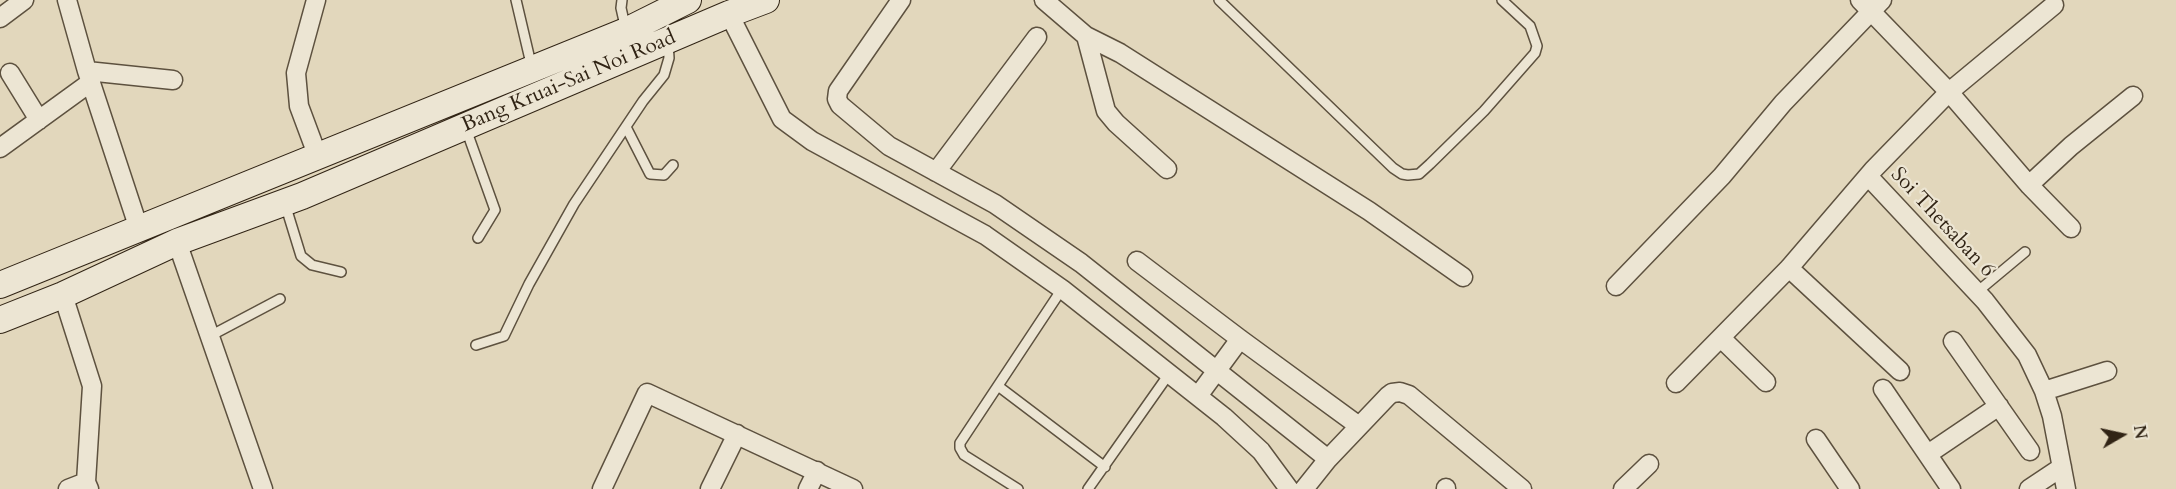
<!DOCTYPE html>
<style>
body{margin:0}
#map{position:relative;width:2176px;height:489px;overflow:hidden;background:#e2d7bc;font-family:Cardo,serif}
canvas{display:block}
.north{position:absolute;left:2092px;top:405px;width:60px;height:60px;-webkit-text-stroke:4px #ece5d3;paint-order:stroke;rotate:81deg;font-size:16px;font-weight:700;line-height:24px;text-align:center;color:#312415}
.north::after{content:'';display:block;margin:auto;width:21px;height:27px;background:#312415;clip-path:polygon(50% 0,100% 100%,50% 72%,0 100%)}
</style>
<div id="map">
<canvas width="2176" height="489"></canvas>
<div class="north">N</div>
</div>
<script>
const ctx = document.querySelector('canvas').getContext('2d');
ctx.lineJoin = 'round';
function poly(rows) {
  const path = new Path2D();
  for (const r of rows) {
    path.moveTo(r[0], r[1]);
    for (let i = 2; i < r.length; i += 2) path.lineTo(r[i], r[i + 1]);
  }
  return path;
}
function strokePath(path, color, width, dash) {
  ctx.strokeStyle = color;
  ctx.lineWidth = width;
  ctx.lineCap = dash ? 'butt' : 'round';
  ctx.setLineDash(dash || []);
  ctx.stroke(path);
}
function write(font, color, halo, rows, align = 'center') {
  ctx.font = font + ' Cardo,serif';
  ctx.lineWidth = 4.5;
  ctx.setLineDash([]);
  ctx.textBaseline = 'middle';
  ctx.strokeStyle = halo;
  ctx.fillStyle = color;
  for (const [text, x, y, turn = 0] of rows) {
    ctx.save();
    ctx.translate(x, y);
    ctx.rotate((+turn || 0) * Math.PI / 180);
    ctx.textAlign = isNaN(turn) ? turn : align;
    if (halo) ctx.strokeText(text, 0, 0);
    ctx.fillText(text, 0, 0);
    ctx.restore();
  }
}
const service = poly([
 [516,0,532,68],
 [622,0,621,8,626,30],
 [1219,0,1393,168,1402,174,1408,175,1419,174,1430,164,1484,111,1535,53,1537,46,1530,26,1502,0],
 [626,127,650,174,664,175,673,165],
 [466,129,495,210,478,238],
 [285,204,301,256,312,265,341,272],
 [1977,292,2025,252],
 [210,336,280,299],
 [476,345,504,336,529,284,574,204,643,101,664,75,669,58,668,42],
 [998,386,1105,467],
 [1018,489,964,455,960,448,960,443,1062,289],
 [1088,489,1169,374]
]);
const minor = poly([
 [67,0,87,71,139,229],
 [316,0,296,73,299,106,318,157],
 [901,0,838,91,837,99,840,105,889,146,995,204,1081,263,1328,459],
 [1044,0,1086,36,1120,53,1369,211,1463,277],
 [1860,0,1949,92,2029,185,2071,228],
 [729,14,782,119,812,141,985,235,1062,289,1224,417,1261,451,1289,489],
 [0,18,24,0],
 [1086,36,1106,111,1116,123,1167,169],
 [87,71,173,80],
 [10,73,39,120],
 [0,148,91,82],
 [936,172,1037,37],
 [1868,176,1985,301,2027,355,2044,391,2052,416,2066,489],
 [2029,185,2071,146,2133,96],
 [177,242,263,489],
 [1137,261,1240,339,1359,426],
 [1789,268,1900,371],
 [1616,286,1722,176,1783,103,1882,0],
 [63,295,92,386,86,482,89,489],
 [1721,338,1766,382],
 [1953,341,2030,451],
 [1676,383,1789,268,1873,170,1949,92,2054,5],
 [1883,389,1951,489],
 [2044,391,2107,371],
 [1198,396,1240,339],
 [1816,439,1850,489],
 [1928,454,1999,406],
 [68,489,86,482],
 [602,489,647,393,853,489],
 [710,489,737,434],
 [808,489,817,471],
 [1304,489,1328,459,1388,396,1392,393,1400,392,1409,395,1522,489],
 [1446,489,1446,488],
 [1623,489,1649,464],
 [2029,489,2062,467]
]);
const secondary = poly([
 [0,285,626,31,688,0],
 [0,320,63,295,177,242,302,196,729,14,766,0]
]);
strokePath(service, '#5d513f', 12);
strokePath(minor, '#5d513f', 21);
strokePath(secondary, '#312415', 28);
strokePath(service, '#ece5d3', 9);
strokePath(minor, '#ece5d3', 18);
strokePath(secondary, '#ece5d3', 26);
write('21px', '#312415', '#ece5d3', [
 ["Bang Kruai-Sai Noi Road",569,82,-23],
 ["Soi Thetsaban 6",1942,223,47]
]);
</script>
